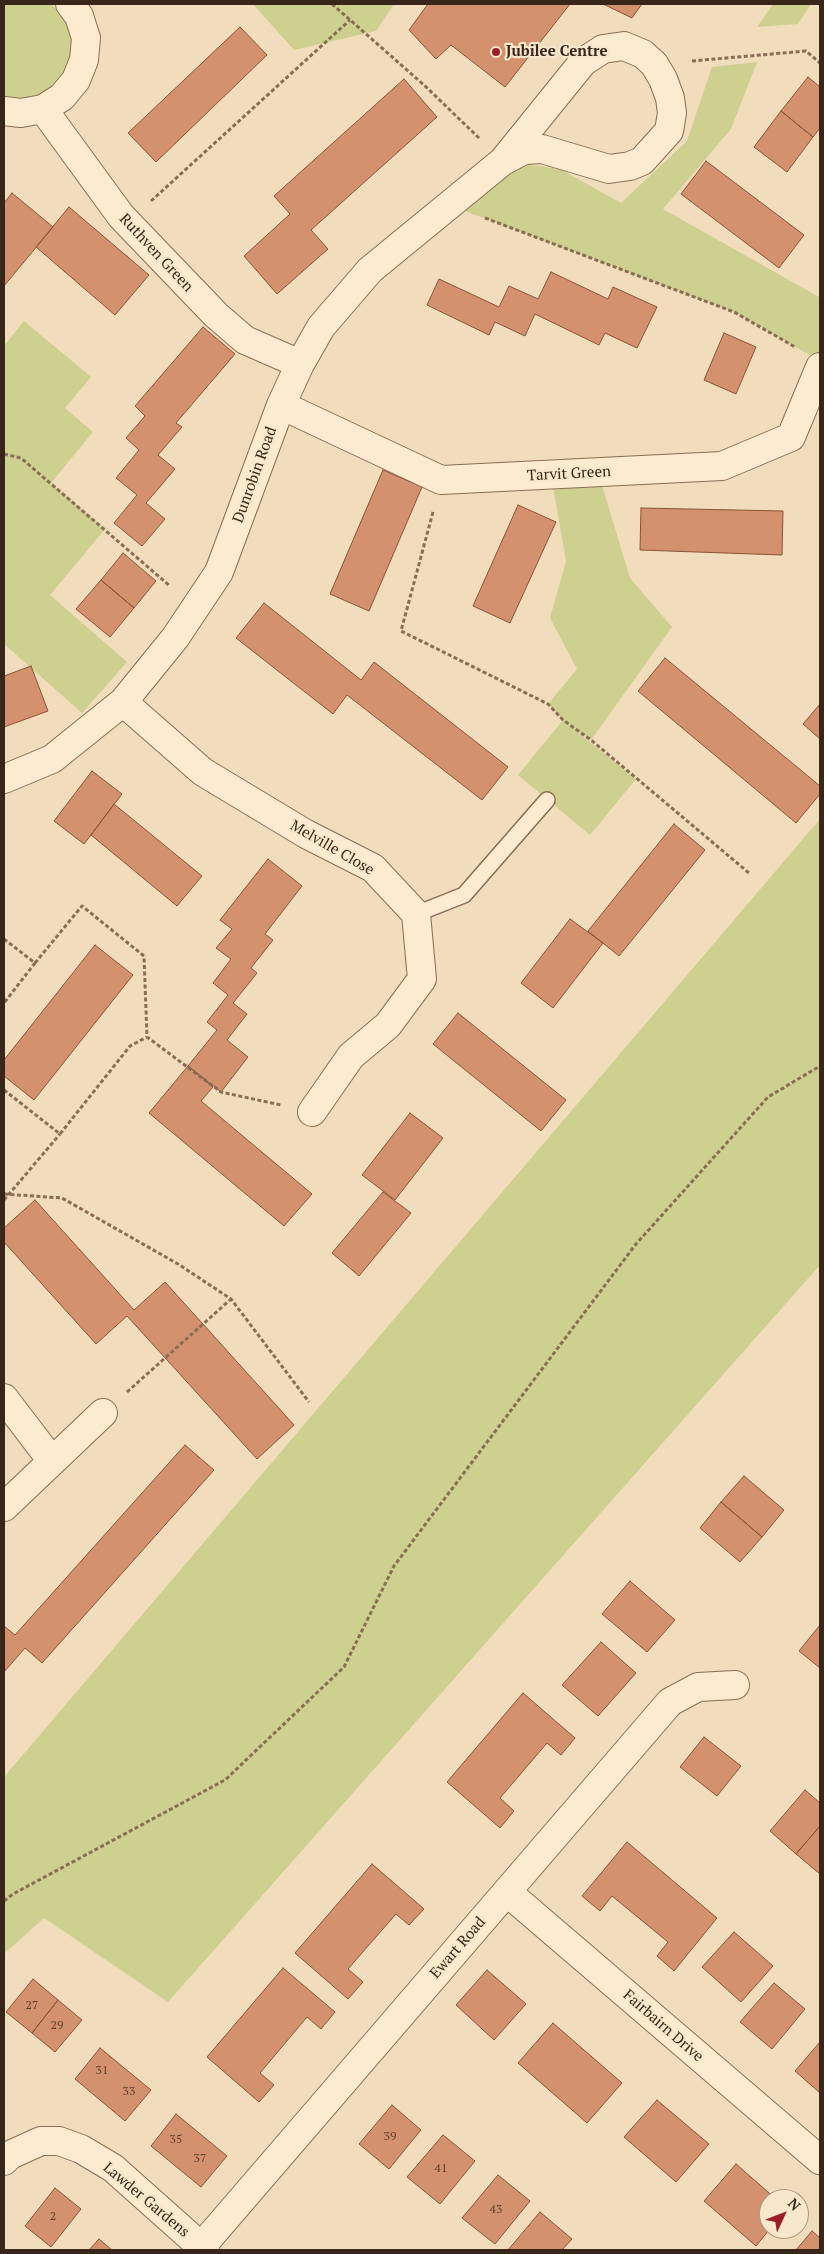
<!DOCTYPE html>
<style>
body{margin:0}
#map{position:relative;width:824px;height:2254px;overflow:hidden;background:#f1ddbb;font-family:"PT Serif",serif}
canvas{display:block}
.frame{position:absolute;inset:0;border:5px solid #38261a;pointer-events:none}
.north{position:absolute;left:759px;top:2189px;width:50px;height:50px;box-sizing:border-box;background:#f8e8cb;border:1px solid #ab9a84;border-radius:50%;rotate:47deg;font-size:14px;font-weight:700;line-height:20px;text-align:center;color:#38261a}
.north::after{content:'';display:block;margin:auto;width:18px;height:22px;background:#9e1e28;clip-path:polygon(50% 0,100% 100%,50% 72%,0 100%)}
</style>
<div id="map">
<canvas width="824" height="2254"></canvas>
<div class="frame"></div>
<div class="north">N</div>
</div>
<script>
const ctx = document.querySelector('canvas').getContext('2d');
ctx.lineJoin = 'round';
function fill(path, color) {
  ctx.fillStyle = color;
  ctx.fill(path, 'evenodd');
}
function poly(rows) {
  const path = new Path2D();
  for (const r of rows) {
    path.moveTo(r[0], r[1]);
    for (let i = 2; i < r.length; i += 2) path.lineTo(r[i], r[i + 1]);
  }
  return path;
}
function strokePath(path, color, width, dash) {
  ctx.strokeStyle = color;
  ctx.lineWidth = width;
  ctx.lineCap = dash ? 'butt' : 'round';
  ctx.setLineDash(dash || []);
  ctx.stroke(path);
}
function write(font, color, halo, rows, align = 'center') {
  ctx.font = font + ' "PT Serif",serif';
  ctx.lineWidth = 4.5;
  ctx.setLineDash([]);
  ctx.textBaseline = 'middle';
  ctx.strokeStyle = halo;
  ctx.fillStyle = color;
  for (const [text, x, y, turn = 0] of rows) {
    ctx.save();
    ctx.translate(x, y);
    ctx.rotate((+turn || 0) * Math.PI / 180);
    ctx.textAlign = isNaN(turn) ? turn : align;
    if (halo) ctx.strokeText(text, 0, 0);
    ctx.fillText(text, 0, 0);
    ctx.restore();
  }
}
fill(poly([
 [4,4,51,4,62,15,70,31,72,49,68,67,57,83,43,93,27,98,4,96],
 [253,4,394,4,376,31,294,50],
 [773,4,811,4,798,24,757,27],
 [757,62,731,129,663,209,819,297,820,361,734,312,449,205,503,161,560,169,621,203,687,141,712,67],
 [24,321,91,377,65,408,93,432,51,483,105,529,50,595,127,662,82,713,4,644,4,346],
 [598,472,630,578,672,627,591,740,572,728,636,779,590,835,518,775,563,720,548,704,577,669,550,618,566,561,551,475],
 [820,819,820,1265,168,2002,44,1918,4,1954,4,1777]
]), '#cdd08f');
const building = poly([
 [428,4,570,4,505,87,451,45,436,59,409,30,428,4],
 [603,4,642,4,632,18,603,4],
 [240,27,267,55,156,162,128,133,240,27],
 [808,77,820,87,820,128,813,137,781,111,808,77],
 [404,79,437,117,311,230,328,249,277,294,244,256,290,214,274,196,404,79],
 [781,111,813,137,787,172,754,147,781,111],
 [706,161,804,235,779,268,681,194,706,161],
 [12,193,53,227,4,286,4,203,12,193],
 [69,207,149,275,115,315,36,247,69,207],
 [551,272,608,299,613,287,657,307,637,348,605,333,599,345,535,314,525,336,495,322,489,335,427,305,439,279,499,307,509,286,538,299,551,272],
 [203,327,235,354,176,423,182,427,158,455,175,469,146,503,165,519,142,546,114,523,137,495,116,478,139,450,126,438,145,416,135,406,203,327],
 [724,333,756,347,736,394,704,380,724,333],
 [383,470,422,487,369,611,330,594,383,470],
 [518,505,556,522,510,623,473,606,518,505],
 [641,508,783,511,782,555,640,550,641,508],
 [123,553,156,581,134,608,101,580,123,553],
 [101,580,134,608,110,637,76,609,101,580],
 [264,603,361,680,374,662,508,767,482,800,347,695,333,714,236,638,264,603],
 [665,658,820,786,820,794,796,823,638,691,665,658],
 [31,666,48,711,4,727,4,676,31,666],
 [820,704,820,739,803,724,820,704],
 [92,771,122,794,84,844,54,821,92,771],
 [114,804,202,876,177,906,91,835,114,804],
 [674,824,705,850,619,956,588,931,674,824],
 [268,859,302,886,265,934,273,940,251,968,257,973,233,1003,247,1014,227,1040,248,1057,221,1092,188,1066,217,1030,207,1022,228,995,213,983,231,959,216,948,232,929,220,920,268,859],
 [570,919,603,943,553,1008,521,983,570,919],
 [95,945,133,975,34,1100,4,1076,4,1060,95,945],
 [458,1013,566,1100,541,1131,433,1044,458,1013],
 [188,1066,213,1087,201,1101,312,1194,284,1226,149,1113,188,1066],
 [410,1113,443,1138,395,1200,362,1175,410,1113],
 [383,1192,411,1213,359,1276,332,1253,383,1192],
 [35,1200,134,1310,165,1282,294,1425,257,1459,127,1316,96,1344,4,1242,4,1228,35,1200],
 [185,1445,214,1470,42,1663,25,1648,4,1672,4,1626,15,1635,185,1445],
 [744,1476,784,1510,762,1537,721,1502,744,1476],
 [721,1502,762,1537,740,1562,700,1528,721,1502],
 [630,1581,675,1620,647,1652,602,1614,630,1581],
 [820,1625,820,1668,799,1651,820,1625],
 [601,1642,636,1673,598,1716,562,1685,601,1642],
 [523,1693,575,1738,561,1755,547,1743,500,1798,514,1811,500,1828,447,1782,523,1693],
 [704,1737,741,1766,717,1796,680,1767,704,1737],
 [805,1790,820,1803,820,1826,796,1854,770,1831,805,1790],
 [820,1826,820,1874,796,1854,820,1826],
 [627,1842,717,1918,674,1971,657,1956,668,1942,612,1896,600,1911,582,1896,627,1842],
 [372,1864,424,1909,409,1925,396,1914,348,1969,363,1982,348,1999,295,1953,372,1864],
 [734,1932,773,1966,741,2002,702,1967,734,1932],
 [283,1968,335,2012,321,2029,307,2017,260,2073,274,2085,259,2102,207,2057,283,1968],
 [487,1970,526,2004,494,2040,456,2005,487,1970],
 [33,1979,58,2000,32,2033,6,2012,33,1979],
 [774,1983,805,2009,772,2049,740,2022,774,1983],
 [58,2000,82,2020,55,2052,32,2033,58,2000],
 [553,2023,622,2083,587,2123,518,2063,553,2023],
 [820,2042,820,2093,795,2071,820,2042],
 [100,2048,151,2090,125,2121,75,2079,100,2048],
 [657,2100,709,2144,676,2182,624,2137,657,2100],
 [392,2105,421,2130,389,2169,359,2144,392,2105],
 [176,2114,227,2156,201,2187,151,2146,176,2114],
 [443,2135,475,2161,440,2204,407,2177,443,2135],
 [736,2164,776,2199,769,2199,770,2229,756,2246,704,2201,736,2164],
 [498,2175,530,2201,495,2244,462,2218,498,2175],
 [55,2188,81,2209,51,2247,25,2226,55,2188],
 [540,2212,572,2239,562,2250,508,2250,540,2212],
 [812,2231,820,2238,820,2250,796,2250,812,2231],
 [99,2239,112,2250,89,2250,99,2239]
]);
fill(building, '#d3916d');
strokePath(building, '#8b5337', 1);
const lane = poly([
 [416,914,464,895,547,800]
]);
const street = poly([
 [43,109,121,216,216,315,245,340,300,364],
 [4,111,21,113,43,109,62,97,76,80,84,60,86,38,79,16,70,4],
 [281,405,441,480,722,466,791,437,820,367],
 [123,702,203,772,306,834,373,868,416,914,422,979,388,1025,351,1056,312,1112],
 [4,779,52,759,123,702,175,638,219,572,281,405,300,364,321,327,370,270,503,161,583,62,603,49,624,46,643,54,654,64,663,79,670,98,672,113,669,131,642,161,630,166,609,169,542,149,524,150,503,161],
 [4,1398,52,1461],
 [4,1507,103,1413],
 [507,1892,820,2160],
 [4,2161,10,2155,41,2141,59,2141,81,2149,113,2168,205,2250],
 [201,2247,670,1702,698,1687,735,1685]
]);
strokePath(lane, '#8a6d54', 18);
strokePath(street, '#8a6d54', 30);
strokePath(poly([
 [332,4,425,86,479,138],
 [692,61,806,51,820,63],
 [151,201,350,20],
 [485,218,734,312,795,347],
 [4,454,21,458,170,586],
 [433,512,401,631,548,704,563,720,591,740,749,873],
 [4,939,35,963,4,1003],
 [35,963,82,906,144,956,147,1037,221,1092,281,1105],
 [4,1090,60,1134,130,1046,147,1037],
 [4,1194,62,1198,178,1264,231,1299,309,1402],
 [4,1200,60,1134],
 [127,1392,231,1299],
 [4,1901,13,1894,225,1780,344,1667,394,1566,636,1244,768,1097,820,1066]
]), '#8a6d54', 3, [4, 2.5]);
strokePath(lane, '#fcebcf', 15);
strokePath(street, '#fcebcf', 28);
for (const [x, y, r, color] of [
 [496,52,5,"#9e1e28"]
]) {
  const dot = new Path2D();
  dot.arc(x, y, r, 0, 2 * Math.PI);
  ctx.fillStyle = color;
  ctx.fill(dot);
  strokePath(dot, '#f8e8cb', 2);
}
write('12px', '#5f412f', null, [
 ["27",32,2006],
 ["29",57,2026],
 ["31",102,2071],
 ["33",129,2092],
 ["39",390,2137],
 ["35",176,2140],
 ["37",200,2159],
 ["41",441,2169],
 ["43",496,2210],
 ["2",53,2217]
]);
write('bold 15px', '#38261a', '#f8e8cb', [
 ["Jubilee Centre",506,52]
], 'left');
write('15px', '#38261a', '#f8e8cb', [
 ["Ruthven Green",156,253,47],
 ["Tarvit Green",569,474,-3],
 ["Dunrobin Road",255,475,-70],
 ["Melville Close",332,848,30],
 ["Ewart Road",458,1948,-49],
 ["Fairbairn Drive",663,2026,41],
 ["Lawder Gardens",146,2200,40]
]);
</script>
